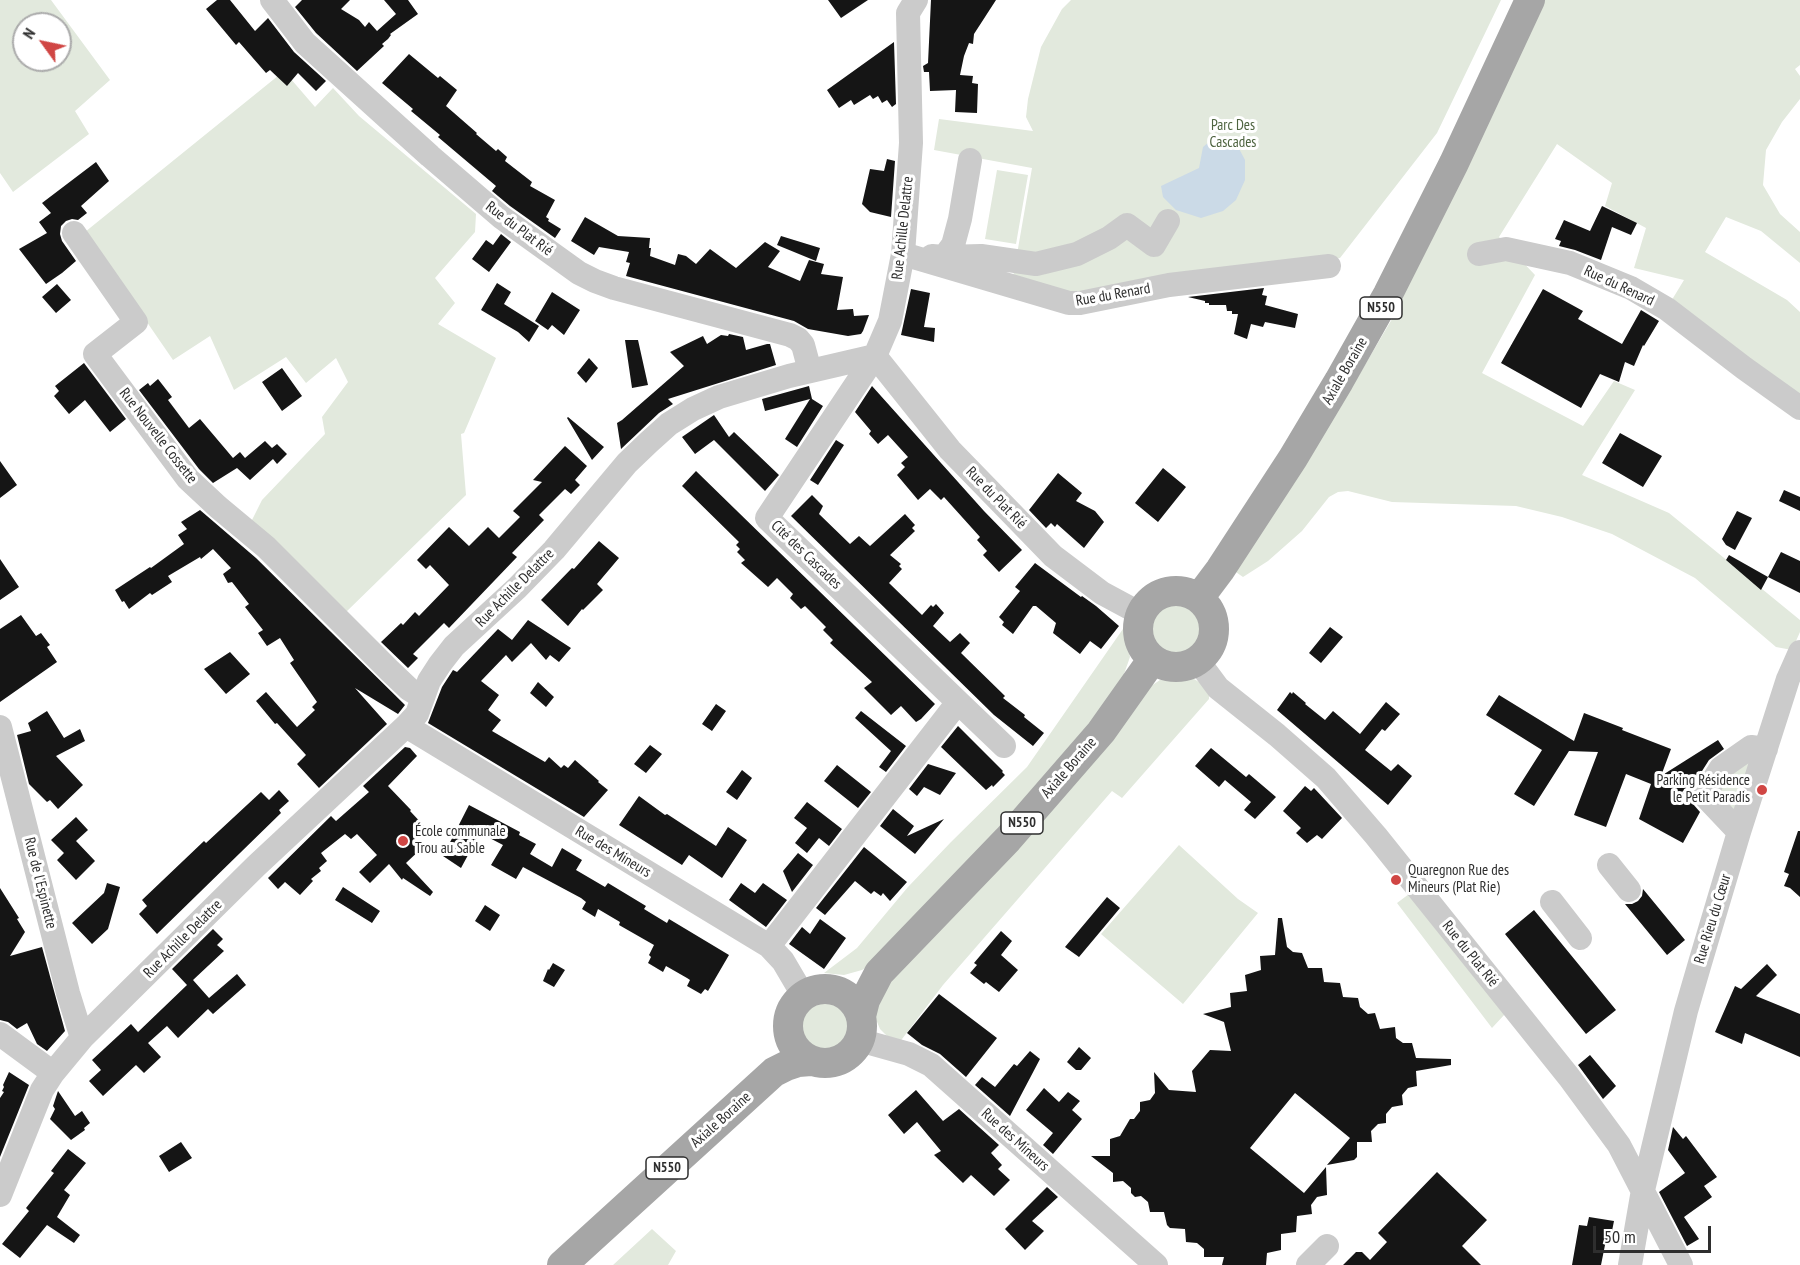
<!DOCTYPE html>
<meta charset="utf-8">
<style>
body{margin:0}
#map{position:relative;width:1800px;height:1265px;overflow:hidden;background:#fff;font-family:"PT Sans Narrow",sans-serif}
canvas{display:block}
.north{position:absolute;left:12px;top:12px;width:60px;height:60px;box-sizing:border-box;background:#fff;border:2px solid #ababab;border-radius:50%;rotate:303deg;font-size:16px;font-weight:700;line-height:24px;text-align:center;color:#2e2e2e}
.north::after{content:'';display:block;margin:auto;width:21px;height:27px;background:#d04644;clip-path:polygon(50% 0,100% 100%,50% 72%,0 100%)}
.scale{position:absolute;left:1593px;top:1226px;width:118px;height:27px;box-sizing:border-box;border:3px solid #2e2e2e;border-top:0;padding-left:8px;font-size:18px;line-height:21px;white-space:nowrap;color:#2e2e2e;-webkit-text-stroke:4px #fff;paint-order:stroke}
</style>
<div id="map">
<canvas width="1800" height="1265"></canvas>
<div class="north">N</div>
<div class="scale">50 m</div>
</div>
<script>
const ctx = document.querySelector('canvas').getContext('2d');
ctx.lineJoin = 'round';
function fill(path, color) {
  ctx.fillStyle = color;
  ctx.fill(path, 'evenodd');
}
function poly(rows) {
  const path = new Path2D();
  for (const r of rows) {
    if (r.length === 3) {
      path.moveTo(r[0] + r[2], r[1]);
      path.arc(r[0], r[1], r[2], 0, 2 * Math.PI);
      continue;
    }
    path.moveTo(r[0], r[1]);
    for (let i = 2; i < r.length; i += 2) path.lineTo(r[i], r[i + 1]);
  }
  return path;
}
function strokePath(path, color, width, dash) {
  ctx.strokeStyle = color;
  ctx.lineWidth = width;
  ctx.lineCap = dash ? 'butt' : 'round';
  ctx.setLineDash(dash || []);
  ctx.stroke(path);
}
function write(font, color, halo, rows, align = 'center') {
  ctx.font = font + ' "PT Sans Narrow",sans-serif';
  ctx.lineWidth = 6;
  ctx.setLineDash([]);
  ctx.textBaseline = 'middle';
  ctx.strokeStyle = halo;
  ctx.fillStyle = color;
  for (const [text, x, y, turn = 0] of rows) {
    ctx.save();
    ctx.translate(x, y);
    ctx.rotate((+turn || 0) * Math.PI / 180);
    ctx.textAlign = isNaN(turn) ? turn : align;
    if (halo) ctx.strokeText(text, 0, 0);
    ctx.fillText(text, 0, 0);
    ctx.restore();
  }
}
fill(poly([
 [0,0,51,0,110,80,75,111,89,134,13,192,0,173],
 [24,24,60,24,60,60,24,60],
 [1071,0,1501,0,1437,133,1340,258,1166,278,1071,299,1012,283,1032,168,934,150,939,119,1033,131,1026,117,1028,99,1041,47,1062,9],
 [1542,0,1800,0,1800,65,1795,69,1800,76,1800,99,1782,122,1766,150,1763,185,1780,214,1800,232,1800,263,1761,231,1726,217,1705,252,1787,300,1800,312,1800,398,1670,303,1684,280,1634,268,1646,228,1605,206,1612,183,1557,144,1499,237,1535,275,1482,373,1583,426,1614,381,1635,390,1582,475,1669,513,1800,620,1800,632,1792,650,1776,647,1695,578,1612,534,1562,517,1516,506,1392,502,1348,491,1338,492,1329,497,1302,531,1268,561,1243,577,1230,568,1359,375,1392,319,1390,306],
 [284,71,315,107,333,88,359,116,476,214,475,232,435,278,455,303,438,324,496,358,464,433,461,434,466,495,344,614,251,522,262,500,325,434,322,417,348,382,336,358,306,383,286,357,234,390,210,336,173,360,85,232],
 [997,170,1028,175,1016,244,985,239],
 [1176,630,29],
 [1125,626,1130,657,1124,674,1151,686,1160,680,1170,677,1194,679,1209,688,1209,699,1122,798,1112,791,943,985,899,1043,888,1037,880,1029,875,1017,870,965,862,970,844,975,824,973,857,948,908,887,951,842,1027,767],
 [1754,756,1735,815,1717,793,1729,768],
 [1179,845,1238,899,1258,913,1183,1004,1101,934],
 [1409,894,1505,1014,1492,1028,1397,903],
 [825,1025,28],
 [652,1229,676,1251,668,1265,613,1265]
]), '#e2e9dd');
fill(poly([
 [1215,137,1235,141,1245,160,1245,180,1236,200,1223,211,1201,218,1176,210,1163,197,1161,186,1199,168,1203,147]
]), '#cbdae7');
fill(poly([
 [217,0,230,0,255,31,268,18,294,52,326,81,316,91,298,73,287,86,270,70,266,73,239,42,236,45,206,9],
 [302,0,350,0,341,9,359,20,365,27,369,22,377,31,396,14,384,0,408,0,418,14,390,34,391,35,388,39,382,44,384,46,357,71,316,33,295,7],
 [828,0,868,0,841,18],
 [931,0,996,0,974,34,973,44,969,43,964,56,960,75,973,76,972,83,978,84,977,113,955,112,956,90,930,91,929,72,924,72,923,66,928,63],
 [894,42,896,104,892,107,887,100,882,103,878,96,873,99,870,95,854,105,851,100,839,108,827,90],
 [409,54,438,78,440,76,457,90,446,106,477,133,476,134,496,151,498,149,507,157,505,161,532,182,530,186,555,200,546,217,549,219,548,221,561,229,555,238,510,206,492,191,496,186,438,137,440,135,411,111,413,109,382,83],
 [887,159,895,161,891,217,870,212,862,204,870,169,884,171],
 [96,162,109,181,81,206,87,213,78,220,72,219,66,221,61,226,60,234,62,241,76,261,62,273,46,284,19,249,47,233,39,222,51,213,42,203],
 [1602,206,1637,223,1631,235,1612,227,1601,260,1575,250,1559,246,1561,241,1555,239,1564,220,1590,231],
 [585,217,618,236,650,238,649,248,651,248,650,256,675,265,678,254,686,256,696,264,710,249,736,268,765,242,780,251,768,267,800,281,809,260,824,264,821,274,843,277,837,310,853,309,854,316,869,315,863,331,861,334,848,336,808,329,794,321,626,276,630,263,626,262,629,252,599,247,594,255,571,241],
 [501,234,511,242,489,272,472,259,486,240,493,245],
 [781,236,820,248,816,261,777,245],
 [497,283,511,292,504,304,539,326,529,342,518,332,481,310],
 [57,284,71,300,56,313,42,297],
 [1264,288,1262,295,1267,296,1265,305,1298,314,1295,328,1265,322,1263,327,1251,324,1247,339,1234,334,1238,314,1232,314,1232,311,1227,311,1226,305,1209,305,1209,303,1205,303,1205,301,1188,297],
 [911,289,930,293,924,327,935,328,934,342,901,335],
 [1543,289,1583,311,1578,319,1622,344,1641,310,1659,321,1644,346,1643,345,1634,366,1625,362,1619,382,1600,374,1581,408,1501,363],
 [552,292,580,310,564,335,552,325,548,330,535,321],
 [729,334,743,337,746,350,767,344,770,344,776,365,668,399,673,404,659,413,621,449,617,423,622,420,684,366,670,352,703,336,707,344,721,335,728,336],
 [625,340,638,340,648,385,632,388],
 [589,358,598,368,586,383,577,373],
 [84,363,126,419,110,432,85,400,69,414,54,396,59,391,55,386],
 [282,368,302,396,282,411,262,382],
 [158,379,172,397,168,400,189,428,200,419,233,458,240,452,245,458,265,441,272,448,277,444,287,454,277,464,273,459,250,480,237,468,213,483,199,469,139,390,148,383,150,386],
 [809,386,812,399,823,406,797,447,785,439,810,399,765,411,762,399],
 [872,386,984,511,1022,550,999,572,983,555,987,551,977,540,980,537,944,497,941,500,930,489,918,500,897,475,905,467,901,463,908,457,888,435,878,444,869,434,871,431,855,412],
 [714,415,729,437,734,432,779,475,765,491,714,440,695,454,682,437],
 [568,417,604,447,592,460,567,418],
 [1620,433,1662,456,1643,487,1602,463],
 [836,440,844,445,818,485,810,480],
 [565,446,587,466,575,480,580,485,571,494,565,489,539,515,544,520,512,553,517,557,449,628,444,623,413,654,418,658,408,668,381,642,401,623,403,625,415,612,419,616,449,585,430,565,426,569,417,560,449,527,469,546,488,527,499,538,520,517,513,511,542,482,533,480],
 [0,461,17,485,0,498],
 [1163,468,1186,487,1158,522,1135,503],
 [696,471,935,704,921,719,916,722,901,706,891,715,864,688,872,682,830,643,833,640,823,630,826,627,805,606,801,609,790,598,793,594,777,578,768,587,741,563,745,560,737,552,740,549,736,545,739,542,682,486],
 [1058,473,1082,493,1076,501,1095,511,1104,522,1084,548,1057,524,1055,527,1051,523,1046,528,1029,510],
 [1784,490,1800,497,1800,511,1779,501],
 [812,495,823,506,819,514,850,544,859,536,870,546,905,514,915,525,912,528,915,531,890,555,901,564,899,566,902,569,889,583,922,615,931,605,933,607,936,604,944,613,933,626,950,642,960,633,970,643,961,653,1005,696,1003,698,1025,715,1024,717,1044,733,1033,746,994,715,791,516],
 [200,510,256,558,405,705,398,714,355,688,387,724,319,788,297,764,306,755,277,723,275,724,256,701,266,692,297,727,315,710,312,707,317,702,290,663,294,660,280,638,267,646,258,633,263,630,245,607,249,604,232,582,228,583,223,574,231,568,213,549,201,559,200,557,168,576,172,582,152,595,150,593,129,609,124,601,122,602,115,590,150,567,151,568,184,544,178,535,187,529,181,522],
 [1737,511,1752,518,1735,550,1726,545,1722,539],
 [599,541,619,558,597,584,603,590,583,610,582,609,568,626,541,600,572,568,574,569],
 [1781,552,1800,561,1800,593,1768,577],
 [1729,555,1768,577,1761,590,1726,560],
 [0,559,19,587,0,600],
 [1035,563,1081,597,1082,596,1096,606,1119,626,1101,649,1090,641,1080,654,1053,633,1056,623,1036,606,1033,606,1013,634,1002,625,1004,622,999,617,1020,591,1015,587],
 [21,615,36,636,41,633,50,645,47,647,57,662,0,702,0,629],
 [528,620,571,648,559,662,550,655,546,660,531,643,512,662,506,655,481,681,499,695,488,710,501,720,492,731,545,762,549,757,561,768,564,765,568,768,575,760,599,781,598,782,608,790,584,817,428,723,442,687,453,670,457,672,498,629,512,640],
 [1330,627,1343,637,1321,663,1309,653],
 [230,652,250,674,226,694,204,669],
 [538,682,554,697,546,707,530,693],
 [1290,692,1292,694,1293,692,1306,703,1305,704,1325,720,1333,711,1360,734,1386,702,1400,714,1385,731,1382,729,1365,750,1391,771,1398,764,1412,776,1388,805,1277,710],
 [1499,695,1574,741,1584,713,1623,728,1622,730,1671,749,1661,776,1718,740,1724,749,1709,760,1697,779,1682,792,1690,797,1693,804,1700,812,1683,843,1639,819,1651,784,1626,774,1606,827,1574,815,1598,752,1569,751,1534,806,1514,794,1542,750,1486,715],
 [716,704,726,711,712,731,702,724],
 [47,711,64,738,80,729,85,741,56,756,83,785,58,809,50,800,47,802,29,784,17,735,31,731,28,723],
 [861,711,906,746,886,772,879,767,891,751,855,718],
 [958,726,1003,771,1002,772,1005,775,993,787,992,785,986,790,941,747],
 [650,745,662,754,646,773,634,764],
 [405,747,410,748,417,756,388,786,411,810,410,811,425,827,414,837,423,847,406,863,433,892,430,896,403,878,402,880,389,864,370,883,359,872,377,855,357,834,351,839,345,834,321,853,327,861,319,868,321,871,311,879,313,881,300,895,285,882,278,889,268,878,331,816,336,821,369,792,363,786],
 [1211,748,1246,777,1249,774,1276,797,1255,819,1244,810,1251,802,1225,780,1219,787,1195,766],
 [928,764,956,773,940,795,924,787,917,796,909,789],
 [837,765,871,792,858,808,824,781],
 [742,770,752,778,737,800,726,792],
 [1305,786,1311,791,1314,788,1342,818,1322,839,1317,835,1307,843,1296,833,1301,828,1283,811],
 [279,790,289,801,279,810,281,813,157,934,139,914,147,906,142,900,204,841,206,843,261,792,269,800],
 [639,796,665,815,667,814,716,846,728,827,747,840,722,878,689,855,682,865,619,825],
 [807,802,842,829,829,846,819,838,807,853,795,843,807,828,794,818],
 [469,805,520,832,519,835,536,844,530,854,552,867,562,848,582,860,576,870,605,887,608,883,646,906,644,909,667,923,669,919,729,955,708,991,705,989,701,994,687,986,690,980,687,978,666,966,663,972,648,963,651,957,649,955,654,945,619,925,620,922,598,909,595,917,582,909,586,902,581,898,523,867,516,879,491,865,503,845,480,833,461,868,443,856],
 [893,809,914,826,907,836,944,819,915,854,880,826],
 [76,817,88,830,76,841,95,861,76,880,57,860,64,853,51,840],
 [1798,831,1800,831,1800,897,1790,888,1784,886,1789,874,1784,872],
 [864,847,907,882,890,901,883,893,881,896,874,891,871,894,855,881,825,915,816,908],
 [798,853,813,865,792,892,783,871],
 [107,883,120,887,108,929,92,944,72,923,104,893],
 [741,883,755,893,763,883,787,900,766,927,729,900],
 [343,887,380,911,372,923,335,900],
 [0,888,19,918,17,919,25,932,10,956,42,947,65,1031,47,1051,37,1044,27,1023,17,1029,8,1022,0,1020],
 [1643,889,1685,940,1667,955,1625,904,1632,904,1638,901,1642,896],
 [1107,897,1120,908,1079,957,1065,947],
 [485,905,500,915,490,931,475,921],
 [1534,910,1616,1010,1586,1034,1505,934],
 [1278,918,1282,918,1287,947,1293,952,1302,953,1308,968,1322,968,1324,982,1340,983,1343,997,1358,998,1360,1007,1368,1014,1375,1013,1380,1029,1395,1027,1396,1038,1403,1043,1412,1043,1416,1058,1451,1059,1451,1065,1416,1071,1417,1086,1408,1088,1402,1095,1403,1105,1392,1107,1386,1114,1386,1123,1378,1124,1371,1131,1372,1142,1357,1142,1357,1157,1354,1160,1327,1165,1350,1138,1295,1093,1250,1148,1304,1193,1326,1167,1327,1195,1317,1197,1311,1205,1312,1214,1297,1216,1296,1232,1281,1234,1281,1250,1267,1253,1266,1265,1222,1265,1224,1257,1204,1257,1204,1249,1197,1243,1186,1242,1185,1229,1170,1228,1167,1225,1164,1212,1150,1212,1148,1202,1141,1196,1135,1197,1131,1193,1131,1188,1123,1181,1113,1182,1113,1173,1091,1156,1110,1156,1110,1139,1120,1136,1130,1119,1134,1119,1140,1111,1140,1102,1150,1100,1155,1093,1154,1072,1169,1090,1196,1092,1192,1071,1210,1050,1231,1051,1224,1022,1203,1014,1231,1007,1230,993,1247,991,1245,975,1261,970,1260,956,1275,955],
 [820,919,846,938,824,969,789,944,802,927,810,934],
 [213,929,223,939,217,945,224,951,193,980,209,998,237,974,246,985,213,1014,208,1009,178,1038,167,1026,148,1043,161,1057,144,1073,136,1065,103,1096,89,1081,101,1070,92,1060,131,1024,138,1032,187,985,172,969],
 [1001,931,1012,941,1001,955,1018,970,999,992,986,982,984,984,970,973,977,965,974,963],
 [553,963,565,970,554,987,543,981,548,969,549,970],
 [1767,964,1777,975,1756,996,1800,1014,1800,1057,1745,1033,1742,1044,1715,1032,1735,986,1741,989],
 [939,994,997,1038,966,1077,940,1054,922,1045,907,1033],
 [1079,1047,1091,1058,1081,1070,1076,1070,1067,1062],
 [1030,1051,1040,1059,1010,1116,975,1085,982,1077,995,1087,1014,1064,1017,1066],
 [1590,1055,1616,1086,1603,1099,1578,1065],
 [9,1072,29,1085,0,1157,0,1098,4,1092,2,1091,4,1087,3,1085],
 [1044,1088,1059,1102,1068,1092,1080,1101,1072,1110,1082,1119,1053,1154,1043,1145,1053,1133,1026,1110],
 [916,1090,943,1121,959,1109,999,1145,991,1153,1002,1165,998,1169,1010,1180,994,1196,971,1175,963,1183,934,1155,941,1151,917,1122,904,1134,888,1115],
 [58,1091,75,1116,82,1111,90,1123,84,1128,85,1130,71,1140,50,1119,55,1109,53,1106],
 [1673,1127,1683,1139,1686,1136,1717,1177,1704,1186,1712,1197,1684,1217,1699,1239,1687,1246,1659,1192,1685,1173,1668,1150],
 [181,1142,192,1158,169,1172,159,1156],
 [68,1149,86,1163,64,1190,70,1195,57,1217,80,1235,74,1243,47,1225,20,1258,2,1244,29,1211,26,1208,54,1173,51,1171],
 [1437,1172,1487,1220,1462,1246,1481,1265,1343,1265,1356,1252,1362,1252,1370,1260,1387,1242,1378,1233],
 [1047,1187,1058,1197,1032,1221,1044,1231,1025,1250,1005,1229],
 [1589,1217,1614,1221,1610,1241,1606,1240,1601,1265,1572,1265,1579,1225,1587,1226]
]), '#151515');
strokePath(poly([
 [272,0,305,43,430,156,501,217,579,273,595,281,614,288,790,335,798,339,803,345,810,371],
 [74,233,136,322,95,354,188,479,218,507,266,547,390,671,409,689,422,697],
 [903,254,1069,303,1080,303,1169,285,1329,266],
 [1479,254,1506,249,1570,263,1631,288,1667,309,1744,368,1800,408],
 [932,256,944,257,953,245,960,219,970,160],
 [944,257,981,256,1036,264,1077,254,1109,238,1127,225,1154,245,1168,221],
 [875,356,950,450,1053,556,1102,593,1141,614],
 [1198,661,1218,688,1277,735,1326,778,1376,836,1569,1077,1619,1145,1681,1265],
 [958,702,1004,746],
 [406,726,769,946,783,961,803,995],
 [0,727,68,993,82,1038],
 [1739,832,1704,795,1721,768,1751,747,1766,749],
 [1609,865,1629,890],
 [1552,902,1580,938],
 [769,946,958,702,767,518,875,356,890,321,903,254,911,143,908,13,916,0],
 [0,1034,53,1073],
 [859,1040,909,1054,931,1065,1156,1265],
 [0,1195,42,1090,53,1073,82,1038,256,866,406,726,417,714,429,681,440,664,454,646,517,588,554,550,627,463,649,442,669,424,693,409,719,397,789,376,875,356],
 [1308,1265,1327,1246],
 [1630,1265,1643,1190,1686,1011,1700,963,1739,832,1788,679,1800,652]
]), '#cbcbcb', 24);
strokePath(poly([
 [1176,629,38],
 [1199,598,1220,570,1293,458,1339,381,1388,294,1454,163,1530,0],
 [825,1026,37],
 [861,1016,865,1000,879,973,1008,839,1101,732,1152,660],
 [562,1265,774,1072,786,1066,798,1062,811,1061]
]), '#a6a6a6', 30);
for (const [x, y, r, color] of [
 [1762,790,6,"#d04644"],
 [403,841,6,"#d04644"],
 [1396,880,6,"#d04644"]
]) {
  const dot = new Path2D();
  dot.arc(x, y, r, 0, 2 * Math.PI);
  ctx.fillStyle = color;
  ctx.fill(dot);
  strokePath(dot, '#fff', 2);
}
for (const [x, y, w] of [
 [1381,308,42],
 [1022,823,42],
 [667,1168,42]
]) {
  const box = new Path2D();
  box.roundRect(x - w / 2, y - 11, w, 22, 4.5);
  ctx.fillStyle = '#fff';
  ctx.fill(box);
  strokePath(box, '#2e2e2e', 1.5);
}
write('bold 14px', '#2e2e2e', null, [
 ["N550",1381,308],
 ["N550",1022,823],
 ["N550",667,1168]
]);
write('15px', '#4e6440', '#fff', [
 ["Parc Des",1233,126],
 ["Cascades",1233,143]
]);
write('15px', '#2e2e2e', '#fff', [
 ["Rue Achille Delattre",903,228,-84],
 ["Rue du Plat Rié",519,229,37],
 ["Rue du Renard",1619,286,25],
 ["Rue du Renard",1113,295,-10],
 ["Axiale Boraine",1345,371,-60],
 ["Rue Nouvelle Cossette",158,436,52],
 ["Rue du Plat Rié",996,498,46],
 ["Cité des Cascades",806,555,44],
 ["Rue Achille Delattre",515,588,-45],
 ["Axiale Boraine",1069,768,-49],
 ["Rue des Mineurs",613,852,31],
 ["Rue de l'Espinette",40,883,76],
 ["Rue Rieu du Cœur",1713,919,-73],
 ["Rue Achille Delattre",183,939,-45],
 ["Rue du Plat Rié",1470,954,51],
 ["Axiale Boraine",721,1120,-42],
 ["Rue des Mineurs",1015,1140,42]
]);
write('15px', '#2e2e2e', '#fff', [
 ["Parking Résidence",1750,781,"right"],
 ["le Petit Paradis",1750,798,"right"],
 ["École communale",415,832],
 ["Trou au Sable",415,849],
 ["Quaregnon Rue des",1408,871],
 ["Mineurs (Plat Rie)",1408,888]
], 'left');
</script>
